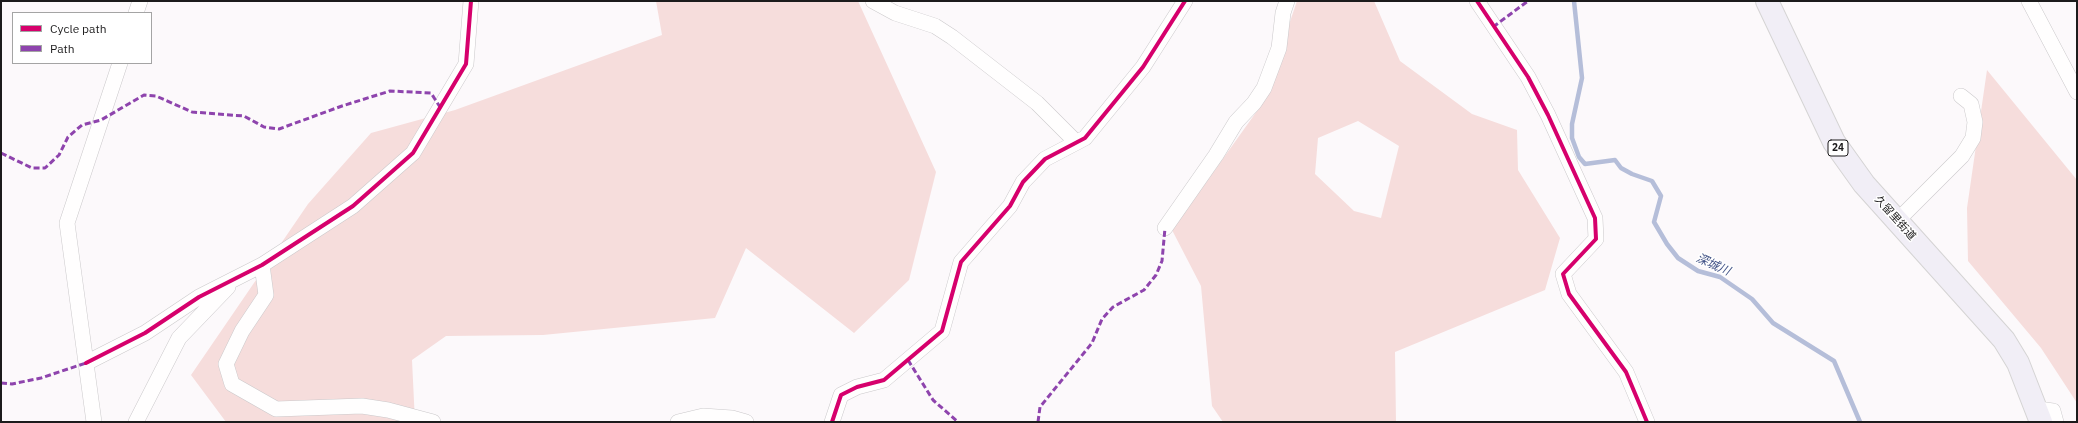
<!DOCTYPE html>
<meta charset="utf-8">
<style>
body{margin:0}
#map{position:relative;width:2078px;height:423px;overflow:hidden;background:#fcf9fb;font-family:"IBM Plex Sans",sans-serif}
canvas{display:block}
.frame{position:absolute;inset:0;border:2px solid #1c1b1c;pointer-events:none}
.legend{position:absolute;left:12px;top:12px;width:140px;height:52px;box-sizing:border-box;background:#fff;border:1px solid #a4a4a4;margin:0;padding:5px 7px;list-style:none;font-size:12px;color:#1c1b1c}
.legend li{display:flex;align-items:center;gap:8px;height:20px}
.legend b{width:20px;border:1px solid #a4a4a4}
</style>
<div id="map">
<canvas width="2078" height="423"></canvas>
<div class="frame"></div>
<ul class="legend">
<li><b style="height:5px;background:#d6006c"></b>Cycle path</li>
<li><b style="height:5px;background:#8e44ad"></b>Path</li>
</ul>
</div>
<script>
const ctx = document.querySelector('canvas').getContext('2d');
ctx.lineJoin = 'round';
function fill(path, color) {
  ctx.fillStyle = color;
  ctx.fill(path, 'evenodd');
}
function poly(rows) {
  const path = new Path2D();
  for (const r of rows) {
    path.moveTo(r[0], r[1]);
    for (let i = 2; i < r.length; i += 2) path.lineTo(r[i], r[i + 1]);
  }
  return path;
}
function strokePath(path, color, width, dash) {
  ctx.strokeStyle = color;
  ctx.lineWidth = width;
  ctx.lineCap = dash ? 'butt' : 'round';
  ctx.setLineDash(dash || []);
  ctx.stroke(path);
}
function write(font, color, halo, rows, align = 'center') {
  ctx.font = font + ' "IBM Plex Sans","Noto Sans JP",sans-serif';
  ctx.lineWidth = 3;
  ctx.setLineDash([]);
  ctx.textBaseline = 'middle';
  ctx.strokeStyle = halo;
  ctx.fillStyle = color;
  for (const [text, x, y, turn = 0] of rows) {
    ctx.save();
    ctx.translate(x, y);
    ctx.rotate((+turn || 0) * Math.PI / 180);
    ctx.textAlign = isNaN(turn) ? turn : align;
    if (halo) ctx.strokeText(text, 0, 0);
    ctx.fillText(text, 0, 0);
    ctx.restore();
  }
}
fill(poly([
 [656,1,858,1,936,172,909,280,854,333,746,248,715,318,543,335,446,336,412,360,415,422,226,422,191,375,308,204,371,133,455,110,662,35],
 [1297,1,1374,1,1400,61,1472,114,1517,130,1518,170,1560,238,1545,290,1395,352,1396,422,1223,422,1212,406,1201,286,1172,230,1262,104],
 [1358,121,1399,146,1381,218,1354,211,1315,174,1318,138],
 [1987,70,2077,180,2077,403,2041,348,1968,261,1967,208]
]), '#f6dddc');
strokePath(poly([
 [1574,1,1582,78,1572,124,1572,138,1579,157,1585,164,1615,160,1621,168,1632,174,1652,181,1661,196,1654,222,1667,244,1678,258,1698,271,1720,277,1752,299,1773,323,1834,361,1860,422]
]), '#b5bed9', 4.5);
const street = poly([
 [873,1,895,13,935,26,952,37,1037,103,1076,142],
 [1477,1,1528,77,1548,115,1595,218,1596,239,1563,274,1569,294,1626,372,1647,422],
 [2029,1,2077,92],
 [136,13,140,1],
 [1897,221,1962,156,1973,138,1975,122,1971,104,1961,96],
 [1165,228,1216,155,1236,122,1254,103,1264,88,1279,48,1283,13,1287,1],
 [262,265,266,295,242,331,226,364,232,384,276,409,362,406,388,410,433,422],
 [86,363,145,333,199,297,262,265,353,206,413,153,466,64,471,1],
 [2038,409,2053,411,2056,422],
 [94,422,67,223,120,63],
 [136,422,179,338,228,287],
 [678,422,703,416,732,418,746,422],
 [832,422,841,395,857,387,884,380,942,331,961,262,1010,206,1023,182,1045,159,1085,138,1143,67,1185,1]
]);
const primary = poly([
 [1767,1,1834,142,1864,184,2004,340,2018,363,2041,422]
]);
strokePath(street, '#cbc9cb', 16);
strokePath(primary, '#d5d4d4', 24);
strokePath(street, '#fffefe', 15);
strokePath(primary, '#f1eef6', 22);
strokePath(poly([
 [1493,27,1528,1],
 [1,153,32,168,45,168,59,155,68,137,82,125,101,120,144,95,156,96,192,112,244,116,264,127,279,129,342,106,390,91,431,93,440,107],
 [908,360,933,400,958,422],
 [1,383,12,384,41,378,86,363],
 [1038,422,1040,407,1092,343,1102,319,1113,307,1144,290,1156,275,1162,261,1165,228]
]), '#8e44ad', 3, [6, 3]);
strokePath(poly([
 [1477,1,1528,77,1548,115,1595,218,1596,239,1563,274,1569,294,1626,372,1647,422],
 [86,363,145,333,199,297,262,265,353,206,413,153,466,64,471,1],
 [832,422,841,395,857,387,884,380,942,331,961,262,1010,206,1023,182,1045,159,1085,138,1143,67,1185,1]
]), '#d6006c', 4);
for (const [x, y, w] of [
 [1838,148,20]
]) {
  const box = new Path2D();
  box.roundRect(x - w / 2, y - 8, w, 16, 3);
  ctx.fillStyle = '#fff';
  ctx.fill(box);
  strokePath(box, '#1c1b1c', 1);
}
write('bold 10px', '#1c1b1c', null, [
 ["24",1838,148]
]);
write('11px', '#1c1b1c', '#fff', [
 ["久留里街道",1895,218,48]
]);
write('italic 12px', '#415286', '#fff', [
 ["深城川",1713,265,24]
]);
</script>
